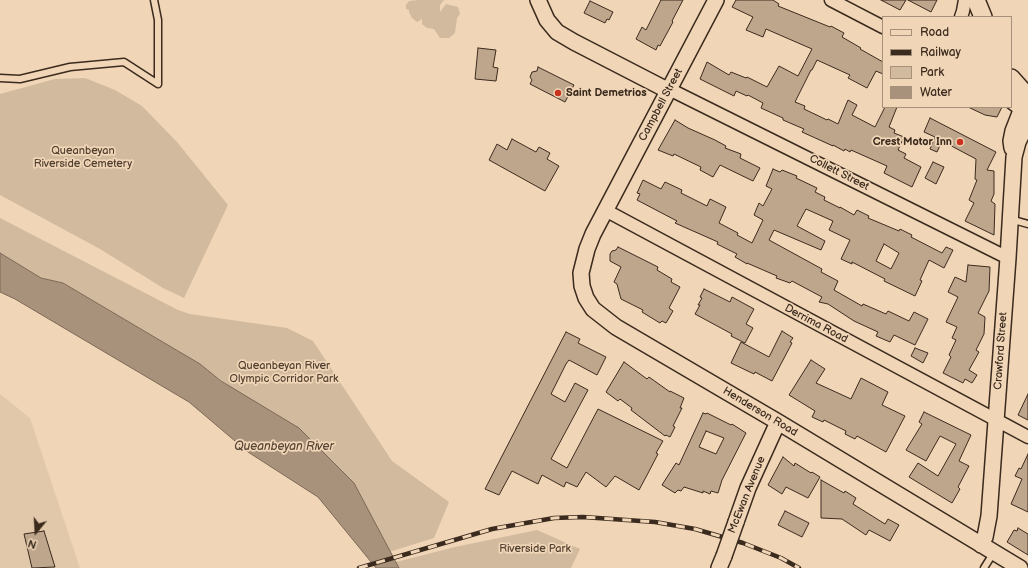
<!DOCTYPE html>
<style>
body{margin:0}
#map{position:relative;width:1028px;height:568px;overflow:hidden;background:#f0d6b7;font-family:"Balsamiq Sans",sans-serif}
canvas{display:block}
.legend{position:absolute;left:882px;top:16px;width:130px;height:92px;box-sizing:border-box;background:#f0d6b7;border:1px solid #a8917a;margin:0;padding:5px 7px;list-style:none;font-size:12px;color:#3b2a1e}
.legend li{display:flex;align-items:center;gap:8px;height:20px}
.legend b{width:20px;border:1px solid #a8917a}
.north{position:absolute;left:16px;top:512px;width:40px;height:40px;-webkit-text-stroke:3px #f0d6b7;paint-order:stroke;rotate:198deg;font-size:11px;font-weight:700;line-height:16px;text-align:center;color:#3b2a1e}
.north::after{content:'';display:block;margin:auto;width:14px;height:18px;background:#3b2a1e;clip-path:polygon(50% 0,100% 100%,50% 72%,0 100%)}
</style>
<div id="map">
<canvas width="1028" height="568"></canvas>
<ul class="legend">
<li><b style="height:5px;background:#f0d6b7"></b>Road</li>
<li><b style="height:5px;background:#3b2a1e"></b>Railway</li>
<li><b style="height:11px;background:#d2ba9e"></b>Park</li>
<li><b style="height:11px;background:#a8927b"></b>Water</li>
</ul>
<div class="north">N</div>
</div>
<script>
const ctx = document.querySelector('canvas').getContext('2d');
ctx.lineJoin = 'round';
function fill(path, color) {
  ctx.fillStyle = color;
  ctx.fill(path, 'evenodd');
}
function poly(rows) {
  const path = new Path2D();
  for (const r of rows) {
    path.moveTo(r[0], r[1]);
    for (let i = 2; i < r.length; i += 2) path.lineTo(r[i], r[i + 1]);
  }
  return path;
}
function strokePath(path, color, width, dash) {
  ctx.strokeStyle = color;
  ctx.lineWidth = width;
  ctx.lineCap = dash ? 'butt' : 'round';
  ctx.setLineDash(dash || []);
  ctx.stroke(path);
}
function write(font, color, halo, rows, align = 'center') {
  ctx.font = font + ' "Balsamiq Sans",sans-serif';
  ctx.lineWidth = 3.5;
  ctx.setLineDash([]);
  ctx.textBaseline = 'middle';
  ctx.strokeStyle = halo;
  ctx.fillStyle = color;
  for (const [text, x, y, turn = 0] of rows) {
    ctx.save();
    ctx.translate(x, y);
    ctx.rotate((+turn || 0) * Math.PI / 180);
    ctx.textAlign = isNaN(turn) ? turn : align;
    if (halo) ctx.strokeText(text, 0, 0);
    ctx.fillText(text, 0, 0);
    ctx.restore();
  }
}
fill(poly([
 [0,394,30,418,80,568,0,568]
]), '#e1c8aa');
fill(poly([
 [419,0,444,0,440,5,440,12,446,4,458,7,460,14,457,18,455,33,449,38,440,38,434,29,427,28,422,24,422,19,417,22,412,18,409,12,409,10,406,9,406,5,409,1],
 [85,78,115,90,142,106,177,142,228,205,184,298,163,288,100,249,0,195,0,94,55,79],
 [0,218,178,310,190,314,287,328,313,341,392,461,449,502,434,538,389,552,354,483,200,364,63,283,41,278,0,253],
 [537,530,580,549,571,568,398,568,396,562,455,547]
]), '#d2ba9e');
const water = poly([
 [0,253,41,278,63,283,200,364,221,381,299,428,354,483,399,568,376,568,318,497,248,452,189,402,15,299,0,292,0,253]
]);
fill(water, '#a8927b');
strokePath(water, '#7c6856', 1);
const building = poly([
 [661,0,683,0,672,21,673,22,660,46,658,45,656,50,636,39,642,27,646,30,661,0],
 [736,0,773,0,779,4,778,6,830,27,831,26,844,33,842,37,861,48,860,49,883,62,883,74,876,71,867,88,848,78,850,75,817,60,812,70,811,70,795,102,805,106,804,109,827,120,828,119,838,124,848,100,857,105,852,115,875,127,885,107,897,107,889,127,895,130,894,133,904,137,898,150,906,154,904,158,921,167,912,187,884,173,887,166,851,150,850,152,845,149,844,151,833,145,833,146,802,132,804,129,783,120,783,118,761,108,763,103,748,95,747,96,736,91,734,96,700,79,707,62,729,75,731,72,746,78,747,77,767,87,779,66,798,76,812,49,766,29,763,37,746,30,753,17,732,7,736,0],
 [881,0,906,0,900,10,881,0],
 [908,0,937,0,931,12,908,0],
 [590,1,613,12,609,20,607,19,605,23,584,13,590,1],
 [478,48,496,50,493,67,498,68,496,81,475,79,478,48],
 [538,67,574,85,565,102,530,84,532,80,530,77,532,72,537,71,538,67],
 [968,107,1002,107,997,117,985,115,968,107],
 [930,118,996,152,987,170,994,171,994,194,991,201,995,204,994,235,965,221,974,203,969,200,977,180,975,179,976,159,942,141,937,152,930,149,935,137,924,132,930,118],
 [675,120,688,128,715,140,726,146,725,148,741,154,740,158,760,168,753,181,720,165,713,177,700,170,701,167,674,154,673,156,658,150,675,120],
 [512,139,536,152,539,147,550,153,547,159,559,166,545,191,489,160,497,144,507,150,512,139],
 [933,162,944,167,936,184,925,178,933,162],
 [773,169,780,172,782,170,797,176,796,178,817,188,815,192,825,197,824,200,840,208,840,207,854,215,857,210,869,216,868,218,899,231,900,229,912,235,911,237,942,253,946,247,953,250,944,268,929,260,920,280,922,281,915,296,884,281,885,279,852,262,852,264,841,259,850,240,829,230,833,221,806,209,797,226,825,241,821,250,774,230,769,240,822,269,821,272,838,281,834,290,862,306,863,304,886,314,888,311,909,321,914,312,928,319,915,345,894,335,890,342,876,336,878,332,854,321,828,304,819,302,822,297,792,281,790,283,776,278,777,276,747,263,747,264,735,257,737,254,717,244,718,242,675,223,677,221,637,200,640,194,637,193,643,180,661,189,665,182,682,190,681,193,707,206,710,199,726,207,719,223,738,233,737,235,752,243,763,220,754,215,759,203,763,206,772,189,766,186,773,169],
 [884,244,899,253,891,269,876,261,884,244],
 [618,247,658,267,657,270,672,279,671,282,680,287,669,308,673,311,666,323,662,321,660,323,642,312,643,310,621,299,617,284,614,282,621,267,610,261,610,254,612,251,616,250,618,247],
 [968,265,990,267,989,291,978,313,985,317,984,334,976,350,979,352,969,370,977,375,972,383,965,379,963,383,943,373,951,357,949,355,956,340,952,338,957,327,946,322,958,297,948,292,955,277,966,282,968,265],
 [704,289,730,302,732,297,754,309,746,324,753,328,745,343,731,336,732,334,695,314,700,305,698,305,702,298,700,297,704,289],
 [782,331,793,338,790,342,792,343,772,381,755,372,754,374,731,363,741,342,769,357,782,331],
 [566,332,580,339,578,343,606,357,597,375,569,360,566,364,551,394,565,402,575,383,588,390,551,459,567,468,598,409,663,441,656,453,658,454,646,477,639,490,615,476,606,487,586,472,577,487,566,482,564,487,542,475,538,484,512,471,499,495,485,489,566,332],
 [915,348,928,353,923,363,911,356,915,348],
 [811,360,825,369,816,383,851,399,861,378,888,392,882,405,905,416,886,452,857,436,855,439,845,434,846,431,824,420,823,422,812,417,815,411,789,395,811,360],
 [624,362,647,379,649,377,670,392,670,391,684,398,680,408,682,408,673,426,675,427,670,437,666,435,665,436,631,410,632,408,620,399,618,401,606,392,624,362],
 [1028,394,1028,420,1018,415,1028,394],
 [924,412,971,435,959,461,969,466,958,487,960,489,952,503,909,477,918,463,938,476,956,444,940,436,926,461,906,450,922,424,919,422,924,412],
 [703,413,706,414,707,413,731,425,732,424,746,433,722,480,718,493,711,491,710,494,703,491,703,493,684,487,681,491,678,490,675,493,662,485,676,463,679,465,703,413],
 [706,431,724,438,716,454,699,447,706,431],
 [1028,454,1028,512,1011,504,1022,479,1015,476,1019,468,1021,469,1028,454],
 [783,457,794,466,795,463,811,473,812,472,820,477,808,498,786,487,782,494,768,485,783,457],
 [821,480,844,493,845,491,856,498,853,504,885,524,888,519,899,525,890,541,869,530,866,535,842,519,821,518,821,480],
 [785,511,809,523,802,537,778,525,785,511],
 [1018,528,1028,534,1028,555,1007,542,1014,530,1017,531,1018,528],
 [44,531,55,567,32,568,24,534,44,531]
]);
fill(building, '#bea68c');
strokePath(building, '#3b2a1e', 1);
const service = poly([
 [154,0,158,20,158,84],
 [0,78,20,79,70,67,124,62,158,84],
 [1010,219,1028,224],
 [984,568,994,552]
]);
const minor = poly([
 [831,0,883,27],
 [961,17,963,11,965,0],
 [669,89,1008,258],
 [605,210,1028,437]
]);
const tertiary = poly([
 [538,0,547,20,557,32,574,42,669,91],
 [716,0,593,234,587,249,581,273,582,286,586,298,593,309,616,327,778,422,1020,568],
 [1012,148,1011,141,1013,131,1022,108],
 [736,522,748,488,778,422],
 [981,545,985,537,989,516,1008,258,1014,157,1018,142,1028,122],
 [719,568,724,556]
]);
const secondary = poly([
 [976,0,983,17],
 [1011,78,1028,97],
 [1011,99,1028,112]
]);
strokePath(service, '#3b2a1e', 9);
strokePath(minor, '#3b2a1e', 15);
strokePath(tertiary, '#3b2a1e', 18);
strokePath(secondary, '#3b2a1e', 20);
strokePath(service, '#f0d6b7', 6);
strokePath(minor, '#f0d6b7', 12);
strokePath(tertiary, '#f0d6b7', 15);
strokePath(secondary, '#f0d6b7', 17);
const rail = poly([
 [359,568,492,529,554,518,583,517,655,522,695,529,743,543,781,558,799,568]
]);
strokePath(rail, '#3b2a1e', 4.5);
strokePath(rail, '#f0d6b7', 3, [9]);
const tertiaryBridge = poly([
 [724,556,736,522]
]);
strokePath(tertiaryBridge, '#3b2a1e', 18, []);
strokePath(tertiaryBridge, '#f0d6b7', 15);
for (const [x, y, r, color] of [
 [558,93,4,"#c8321e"],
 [960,142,4,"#c8321e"]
]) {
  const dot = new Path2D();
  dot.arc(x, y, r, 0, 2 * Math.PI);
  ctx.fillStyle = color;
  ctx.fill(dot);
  strokePath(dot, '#f0d6b7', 1.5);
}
write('bold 11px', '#3b2a1e', '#f0d6b7', [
 ["Saint Demetrios",566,93],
 ["Crest Motor Inn",952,142,"right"]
], 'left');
write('11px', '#3b2a1e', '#f0d6b7', [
 ["Campbell Street",661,105,-62],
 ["Collett Street",839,173,27],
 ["Derrima Road",816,324,28],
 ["Crawford Street",1001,351,-86],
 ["Henderson Road",760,412,31],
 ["McEwan Avenue",747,495,-68]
]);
write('11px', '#524031', '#f0d6b7', [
 ["Queanbeyan",83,151],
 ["Riverside Cemetery",83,164],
 ["Queanbeyan River",284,366],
 ["Olympic Corridor Park",284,379],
 ["Riverside Park",535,549]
]);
write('italic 12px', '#564435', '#f0d6b7', [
 ["Queanbeyan River",284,447]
]);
</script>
